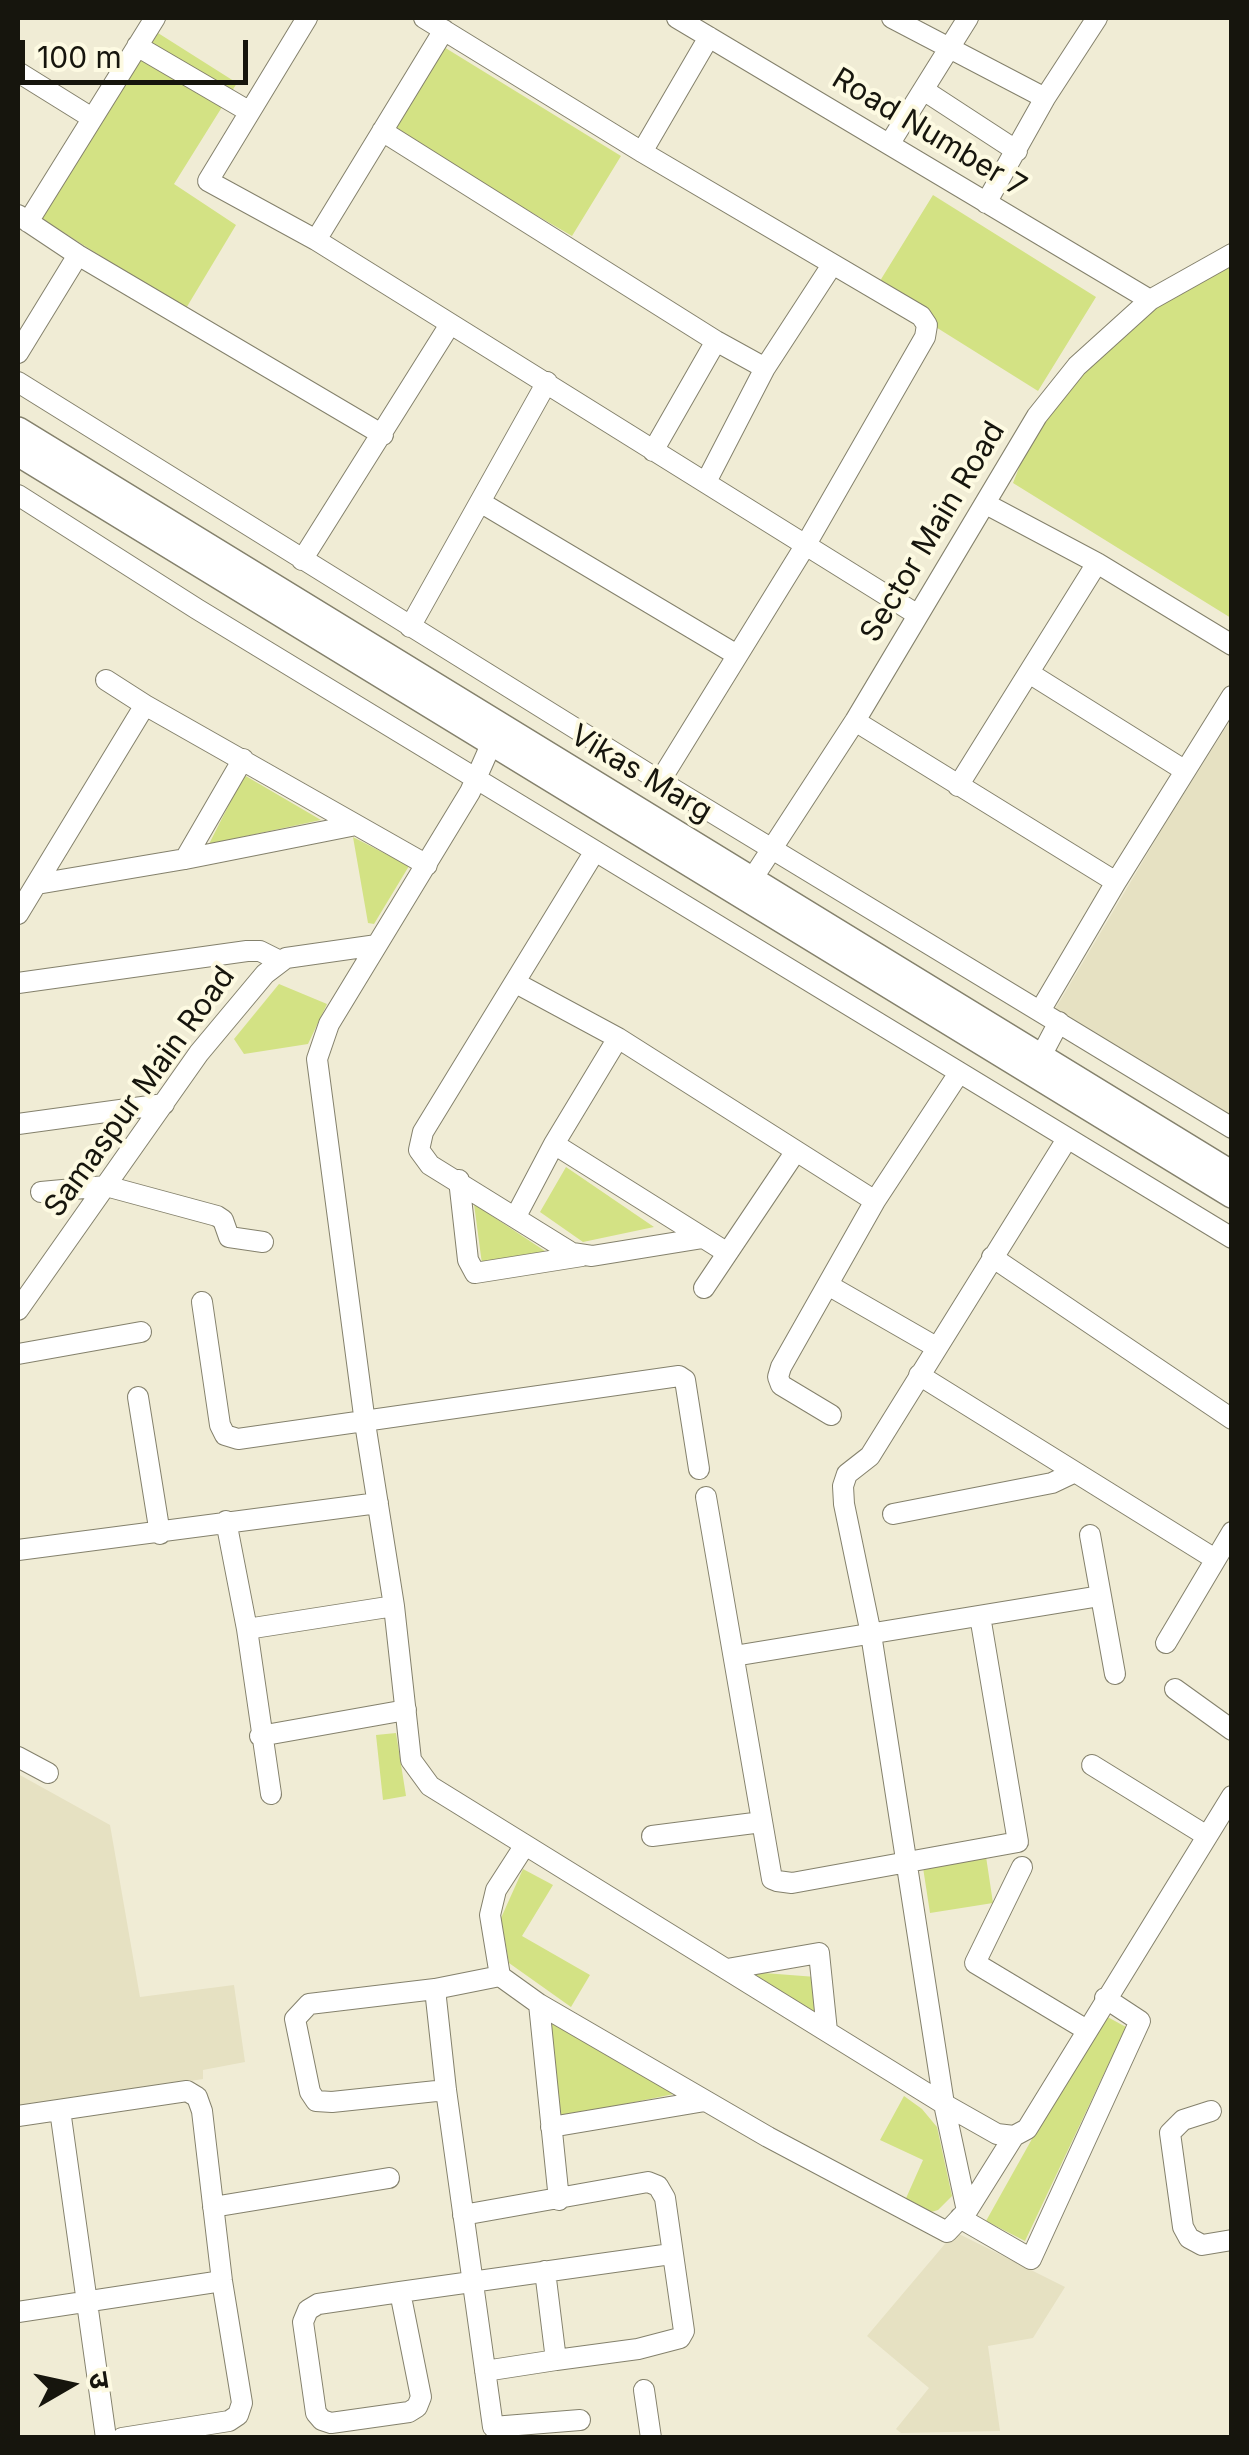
<!DOCTYPE html>
<meta charset="utf-8">
<style>
body{margin:0}
#map{position:relative;width:1249px;height:2455px;overflow:hidden;background:#f0ecd5;font-family:Inter,"Noto Sans Devanagari",sans-serif}
canvas{display:block}
.frame{position:absolute;inset:0;border:20px solid #16150d;pointer-events:none}
.north{position:absolute;left:20px;top:2335px;width:100px;height:100px;-webkit-text-stroke:8px #fdfae2;paint-order:stroke;rotate:81deg;font-size:28px;font-weight:700;line-height:40px;text-align:center;color:#16150d}
.north::after{content:'';display:block;margin:auto;width:35px;height:45px;background:#16150d;clip-path:polygon(50% 0,100% 100%,50% 72%,0 100%)}
.scale{position:absolute;left:20px;top:40px;width:228px;height:45px;box-sizing:border-box;border:5px solid #16150d;border-top:0;padding-left:12px;font-size:30px;line-height:35px;white-space:nowrap;color:#16150d;-webkit-text-stroke:8px #fdfae2;paint-order:stroke}
</style>
<div id="map">
<canvas width="1249" height="2455"></canvas>
<div class="frame"></div>
<div class="north">उ</div>
<div class="scale">100 m</div>
</div>
<script>
const ctx = document.querySelector('canvas').getContext('2d');
ctx.lineJoin = 'round';
function fill(path, color) {
  ctx.fillStyle = color;
  ctx.fill(path, 'evenodd');
}
function poly(rows) {
  const path = new Path2D();
  for (const r of rows) {
    path.moveTo(r[0], r[1]);
    for (let i = 2; i < r.length; i += 2) path.lineTo(r[i], r[i + 1]);
  }
  return path;
}
function strokePath(path, color, width, dash) {
  ctx.strokeStyle = color;
  ctx.lineWidth = width;
  ctx.lineCap = dash ? 'butt' : 'round';
  ctx.setLineDash(dash || []);
  ctx.stroke(path);
}
function write(font, color, halo, rows, align = 'center') {
  ctx.font = font + ' Inter,sans-serif';
  ctx.lineWidth = 8;
  ctx.setLineDash([]);
  ctx.textBaseline = 'middle';
  ctx.strokeStyle = halo;
  ctx.fillStyle = color;
  for (const [text, x, y, turn = 0] of rows) {
    ctx.save();
    ctx.translate(x, y);
    ctx.rotate((+turn || 0) * Math.PI / 180);
    ctx.textAlign = isNaN(turn) ? turn : align;
    if (halo) ctx.strokeText(text, 0, 0);
    ctx.fillText(text, 0, 0);
    ctx.restore();
  }
}
fill(poly([
 [1231,719,1231,1120,1054,1011,1165,824],
 [18,1774,110,1825,140,1997,234,1985,245,2062,203,2070,203,2079,18,2109],
 [955,2232,1065,2287,1033,2338,988,2346,1000,2431,901,2433,896,2429,929,2388,867,2336]
]), '#e6e1c2');
fill(poly([
 [158,33,237,83,174,184,236,225,185,310,41,218],
 [439,44,621,156,572,236,392,131],
 [933,195,1096,297,1038,391,875,289],
 [1231,262,1231,618,1013,483,1031,437,1108,341,1155,305],
 [244,775,321,820,209,844],
 [353,837,409,866,374,924,368,923],
 [279,984,327,1004,308,1044,244,1054,234,1039],
 [566,1167,654,1227,583,1242,540,1212],
 [474,1204,551,1255,482,1264],
 [396,1733,406,1796,383,1800,376,1735],
 [985,1850,993,1903,930,1913,922,1861],
 [523,1869,553,1885,522,1936,590,1975,571,2007,509,1963,501,1918],
 [751,1972,816,1977,822,2017],
 [1102,2014,1126,2027,1025,2241,986,2221],
 [549,2022,674,2094,557,2118],
 [904,2096,922,2109,937,2127,952,2196,938,2210,928,2213,903,2205,923,2160,880,2140]
]), '#d3e284');
const minor = poly([
 [307,18,208,181,316,240,918,615],
 [424,18,642,152,921,316,927,325,925,337,805,546,660,781],
 [677,18,1150,300],
 [892,18,1045,98],
 [137,46,250,112],
 [18,72,92,118],
 [925,91,1017,151],
 [382,131,716,341,765,368],
 [890,143,968,18],
 [642,152,709,37],
 [986,203,1045,98,1097,18],
 [18,215,78,255,383,435],
 [28,222,155,18],
 [316,240,444,30],
 [18,353,78,255],
 [18,382,660,781,1232,1128],
 [653,451,716,341],
 [706,482,765,368,832,265],
 [18,495,197,609,1232,1238],
 [480,502,737,655],
 [986,504,1097,563,1232,645],
 [302,560,449,326],
 [410,627,547,382],
 [1029,673,1184,770],
 [106,680,145,705],
 [855,721,1116,882],
 [497,731,470,792,329,1024,317,1059,365,1423,394,1606,411,1760,430,1786,944,2104,997,2134,1014,2136],
 [958,786,1097,563],
 [595,851,423,1132,419,1150,430,1165,572,1253,592,1256,703,1238],
 [185,859,243,759],
 [37,884,185,859,356,825],
 [745,890,855,721,1037,416,1077,366,1150,300,1232,254],
 [18,914,145,705,427,865],
 [18,983,247,951,260,951,280,961],
 [516,983,618,1038,875,1201],
 [1040,1011,1116,882,1232,696],
 [1041,1056,1059,1022],
 [18,1124,164,1104],
 [554,1144,726,1252],
 [459,1180,468,1260,475,1273,582,1256],
 [41,1192,106,1186,217,1216,223,1220,229,1237,263,1242],
 [516,1216,554,1144,618,1038],
 [992,1257,1232,1419],
 [828,1285,936,1347],
 [704,1288,796,1151],
 [202,1302,220,1425,225,1435,238,1439,679,1376,685,1380,699,1469],
 [18,1310,199,1053,265,974,286,958,377,945],
 [18,1354,141,1332],
 [919,1375,1215,1559],
 [138,1397,160,1534],
 [831,1415,781,1385,778,1377,781,1367,875,1201,959,1073],
 [706,1497,772,1879,777,1881,792,1883,1018,1842,980,1616],
 [893,1514,1052,1483,1073,1473],
 [226,1521,247,1629,271,1794],
 [1090,1535,1115,1674],
 [18,1550,378,1503],
 [247,1629,394,1606],
 [1166,1643,1232,1532],
 [734,1656,1100,1596],
 [1175,1689,1232,1730],
 [260,1736,406,1710],
 [18,1757,48,1773],
 [1092,1765,1207,1836],
 [652,1836,762,1822],
 [525,1845,496,1890,490,1915,500,1976,539,2004,559,2200],
 [1022,1867,975,1963,1085,2029],
 [727,1969,819,1953,827,2031],
 [435,1989,446,2090,493,2427,580,2420],
 [539,2004,768,2137,947,2232,967,2211,1014,2136,1027,2129,1232,1796],
 [446,2090,332,2102,316,2101,310,2092,295,2019,309,2004,435,1989,500,1976],
 [60,2110,106,2438],
 [1211,2111,1183,2120,1170,2133,1183,2227,1189,2238,1202,2245,1232,2240],
 [18,2116,187,2091,197,2097,202,2111,222,2281,242,2403,238,2415,229,2421,122,2438],
 [551,2127,705,2101],
 [213,2207,389,2178],
 [967,2211,944,2104,871,1634,844,1504,843,1486,847,1474,870,1456,1067,1139],
 [463,2215,648,2182,658,2186,665,2198,684,2331,680,2338,638,2349,556,2360],
 [960,2218,1031,2259,1140,2021,1105,1998],
 [400,2292,421,2397,417,2407,409,2412,331,2423,322,2420,316,2413,303,2322,308,2310,318,2304,400,2292,671,2254],
 [18,2312,222,2281],
 [485,2371,556,2360,545,2271],
 [644,2390,651,2438]
]);
const major = poly([
 [18,430,1232,1174],
 [18,453,1232,1195]
]);
strokePath(minor, '#84816c', 22);
strokePath(major, '#84816c', 28);
strokePath(minor, '#fff', 20);
strokePath(major, '#fff', 25);
write('30px', '#16150d', '#fdfae2', [
 ["Road Number 7",929,133,31],
 ["Sector Main Road",933,532,-59],
 ["Vikas Marg",641,774,31],
 ["Samaspur Main Road",140,1092,-54]
]);
</script>
